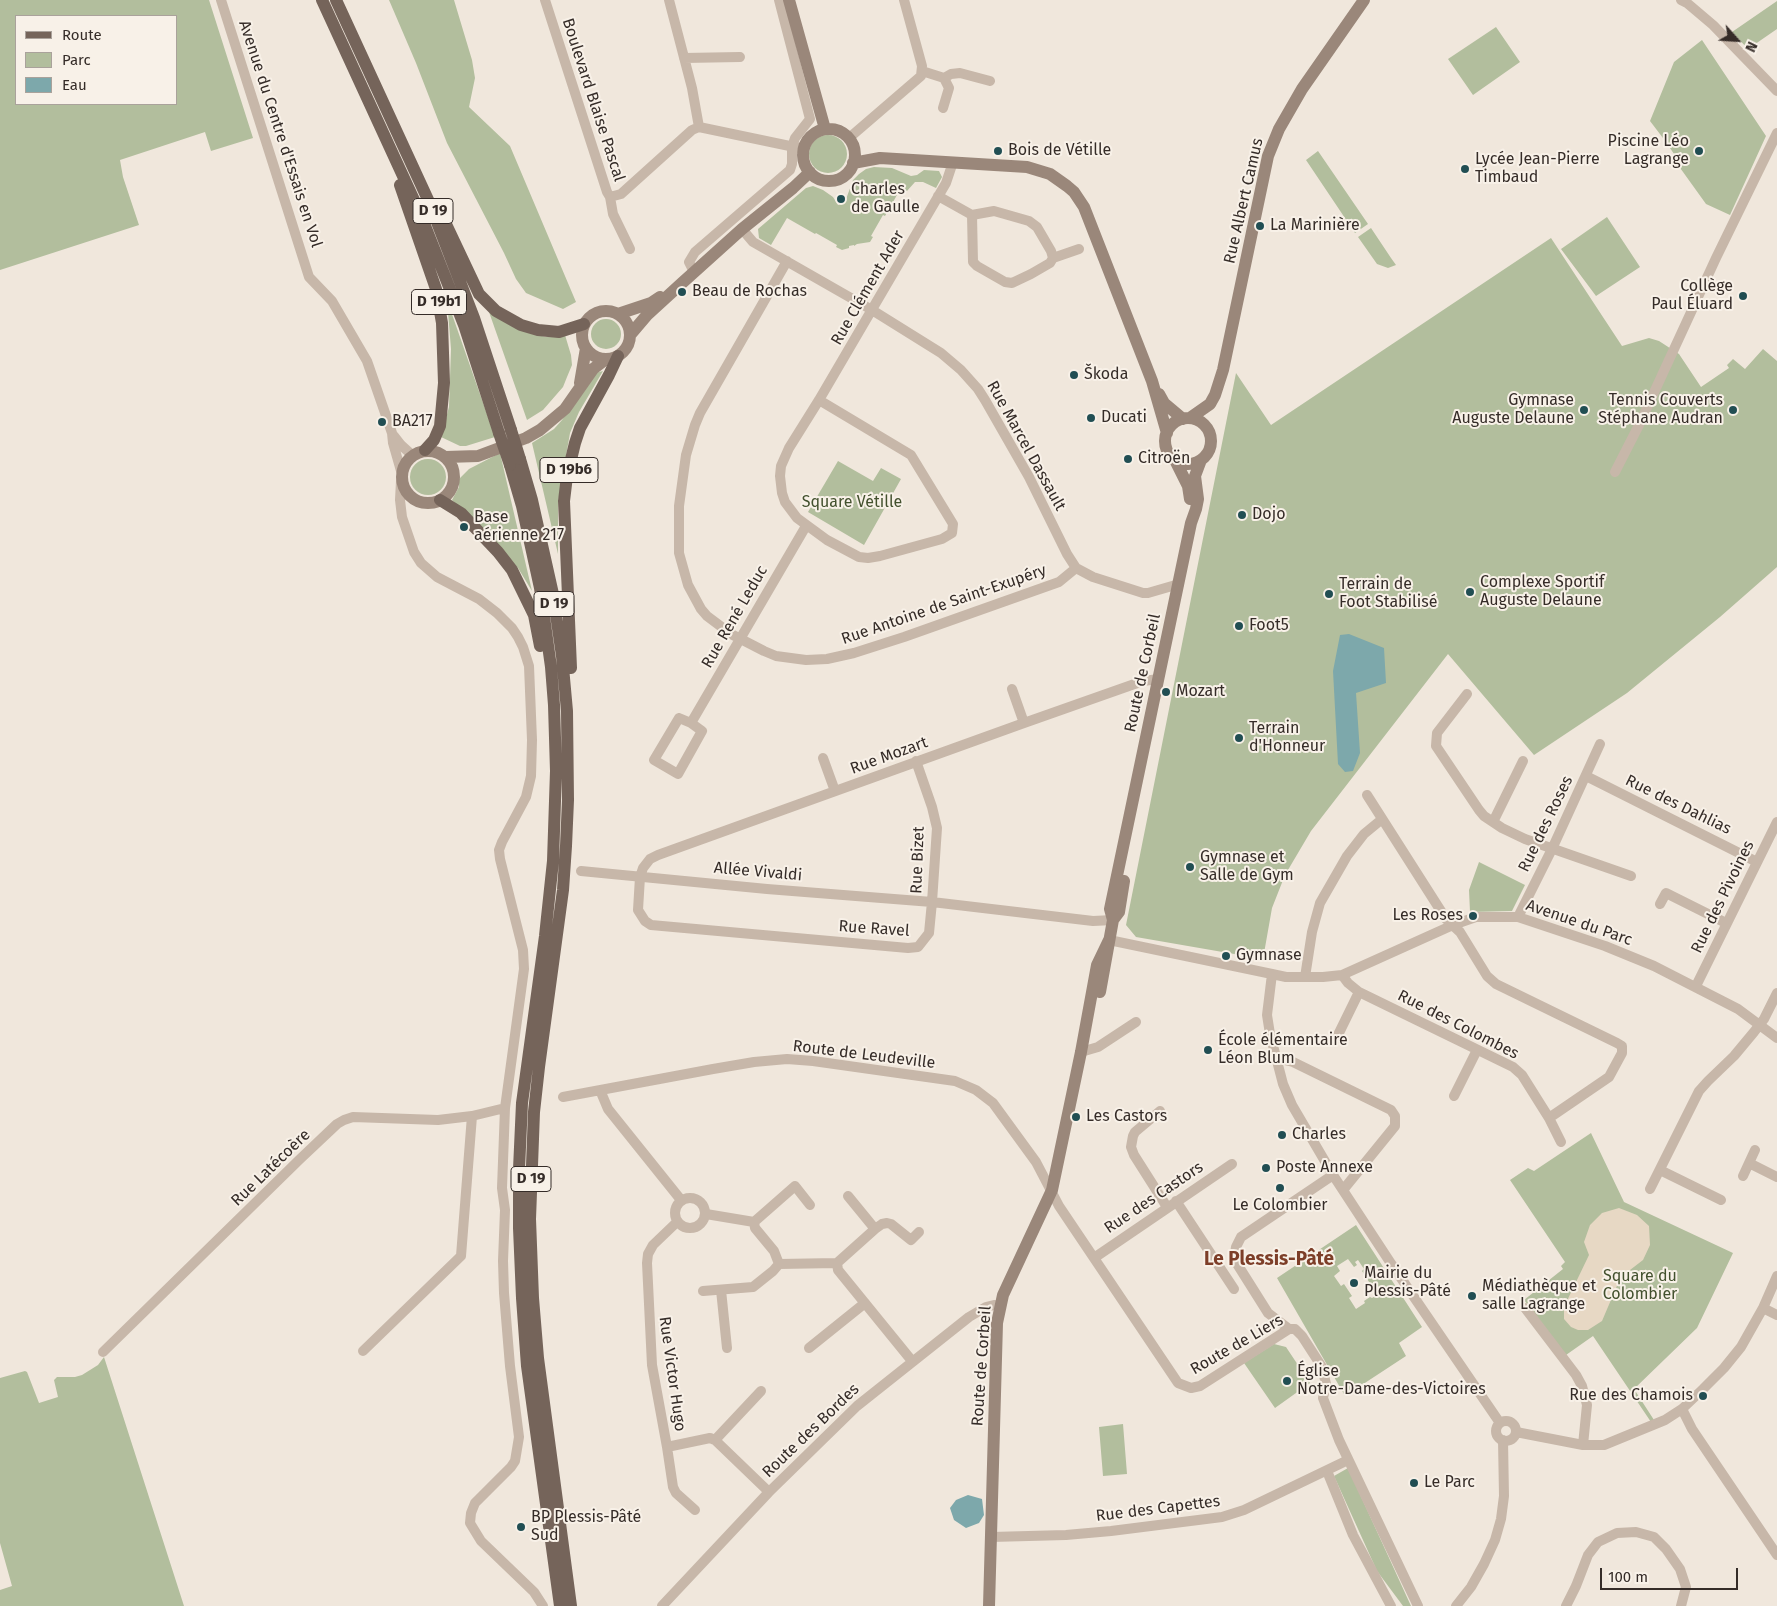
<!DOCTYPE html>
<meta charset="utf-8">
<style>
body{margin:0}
#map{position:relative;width:1777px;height:1606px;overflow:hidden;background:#f0e7dc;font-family:"Fira Sans",sans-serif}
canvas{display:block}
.legend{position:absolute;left:15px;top:15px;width:162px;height:90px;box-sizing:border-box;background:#f8f1e8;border:1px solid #aaa29b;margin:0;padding:6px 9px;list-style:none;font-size:15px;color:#352c28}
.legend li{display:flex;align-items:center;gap:10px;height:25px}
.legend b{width:25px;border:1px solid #aaa29b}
.north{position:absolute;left:1712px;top:15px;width:50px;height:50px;-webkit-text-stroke:4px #f8f1e8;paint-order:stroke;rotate:116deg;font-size:14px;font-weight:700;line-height:20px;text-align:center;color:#352c28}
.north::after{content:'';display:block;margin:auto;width:18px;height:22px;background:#352c28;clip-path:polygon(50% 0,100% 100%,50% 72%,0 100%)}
.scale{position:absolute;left:1600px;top:1568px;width:138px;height:22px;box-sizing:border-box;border:2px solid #352c28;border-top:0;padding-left:6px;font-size:15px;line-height:18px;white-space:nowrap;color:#352c28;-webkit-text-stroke:4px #f8f1e8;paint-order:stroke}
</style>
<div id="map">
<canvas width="1777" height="1606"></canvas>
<ul class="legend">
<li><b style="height:6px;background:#75645a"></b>Route</li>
<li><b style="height:14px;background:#b2be9d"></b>Parc</li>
<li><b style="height:14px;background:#7da8ab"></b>Eau</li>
</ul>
<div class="north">N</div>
<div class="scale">100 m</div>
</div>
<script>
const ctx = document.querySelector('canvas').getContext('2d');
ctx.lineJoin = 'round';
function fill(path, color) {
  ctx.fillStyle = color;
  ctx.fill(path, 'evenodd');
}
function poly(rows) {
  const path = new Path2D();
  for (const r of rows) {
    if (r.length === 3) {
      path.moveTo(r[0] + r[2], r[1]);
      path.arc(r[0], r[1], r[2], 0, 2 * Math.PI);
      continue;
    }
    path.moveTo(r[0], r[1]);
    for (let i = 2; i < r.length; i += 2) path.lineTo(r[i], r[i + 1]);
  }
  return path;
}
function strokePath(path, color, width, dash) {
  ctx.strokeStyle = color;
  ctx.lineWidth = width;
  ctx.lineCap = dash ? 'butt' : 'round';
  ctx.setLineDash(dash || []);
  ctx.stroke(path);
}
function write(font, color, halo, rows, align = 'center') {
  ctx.font = font + ' "Fira Sans",sans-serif';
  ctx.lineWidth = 4;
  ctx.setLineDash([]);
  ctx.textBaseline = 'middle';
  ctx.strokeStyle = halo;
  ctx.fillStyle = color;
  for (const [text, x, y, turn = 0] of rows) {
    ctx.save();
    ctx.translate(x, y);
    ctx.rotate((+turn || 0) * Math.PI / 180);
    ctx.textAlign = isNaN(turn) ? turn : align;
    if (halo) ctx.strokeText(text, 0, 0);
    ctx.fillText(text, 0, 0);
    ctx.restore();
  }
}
fill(poly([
 [0,0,209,0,253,138,211,151,205,132,120,160,123,177,139,225,0,270],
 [176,16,176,104,16,104,16,16],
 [389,0,454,0,472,60,475,78,469,107,510,146,576,302,563,309,526,293,516,279,504,253,447,143,416,63],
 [1777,1,1777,29,1748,49,1732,32],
 [1496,27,1520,62,1473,95,1448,59],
 [1702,40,1766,136,1730,215,1706,204,1678,165,1680,163,1666,142,1650,121,1674,62],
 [828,154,19],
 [1318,151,1368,224,1355,233,1306,160],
 [874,167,892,168,911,176,917,175,924,170,939,171,942,177,936,188,923,182,915,182,907,191,901,188,885,216,883,215,871,236,873,237,870,242,857,244,854,246,854,245,849,246,849,248,842,250,836,247,837,245,816,233,815,234,787,218,771,245,759,238,758,229,806,188,813,186,823,190,833,197,838,205,845,202,853,180,859,174,866,169],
 [1607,217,1640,267,1596,296,1561,249],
 [1371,228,1391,258,1396,265,1388,268,1377,264,1358,237],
 [1551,238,1622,346,1649,338,1659,341,1679,354,1701,387,1729,368,1727,365,1733,359,1745,369,1763,349,1777,361,1777,567,1720,617,1627,693,1534,755,1448,654,1311,831,1285,875,1272,908,1263,959,1136,937,1126,925,1236,373,1271,425],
 [447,300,495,437,466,446,460,446,441,437,449,407,451,349],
 [489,312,530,333,546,337,565,335,571,355,572,365,567,377,563,387,543,410,527,420],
 [606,334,15],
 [603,371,579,412,570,433,558,502,558,554,532,443,554,429,562,420,595,373],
 [500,453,532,591,518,568,452,500,459,487,459,479,469,469],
 [428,477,18],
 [838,461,873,481,881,468,901,479,864,545,808,512],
 [1479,862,1525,885,1512,911,1470,912,1469,890],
 [1591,1133,1624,1202,1733,1253,1697,1328,1634,1389,1654,1420,1651,1422,1593,1336,1566,1355,1524,1300,1563,1269,1561,1266,1565,1262,1510,1180,1528,1168,1534,1171],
 [1356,1225,1422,1327,1399,1343,1406,1356,1345,1396,1277,1278],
 [1348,1259,1354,1267,1357,1265,1355,1262,1358,1260,1364,1269,1362,1271,1371,1285,1374,1284,1380,1293,1372,1298,1370,1297,1364,1301,1365,1303,1356,1309,1349,1298,1352,1296,1344,1284,1341,1286,1334,1276,1340,1271,1337,1266],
 [1274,1344,1286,1347,1310,1383,1275,1408,1244,1363],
 [104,1357,184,1606,0,1606,0,1590,12,1586,0,1543,0,1378,25,1371,27,1372,39,1403,58,1397,54,1380,57,1377,75,1377,82,1375,98,1365],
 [1123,1424,1127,1474,1103,1476,1099,1427],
 [1348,1468,1411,1606,1403,1606,1377,1571,1334,1476]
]), '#b2be9d');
fill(poly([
 [1619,1208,1637,1215,1649,1226,1650,1245,1643,1260,1630,1270,1622,1274,1602,1321,1588,1330,1578,1330,1571,1327,1564,1319,1564,1307,1589,1255,1584,1242,1590,1225,1602,1213]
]), '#e7d8c4');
fill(poly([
 [1349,634,1384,648,1386,683,1356,693,1360,753,1353,771,1345,772,1338,764,1333,671,1340,635],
 [968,1495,982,1499,984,1515,979,1523,966,1528,954,1520,950,1508,956,1500]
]), '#7da8ab');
strokePath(poly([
 [221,0,309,277,332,301,367,361,392,433,393,443,401,471],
 [545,0,607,192,610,197,621,194,692,130,699,127,804,149],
 [669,0,692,88,699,127],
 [1681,0,1687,3,1713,25,1777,91],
 [684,58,740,57],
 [922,71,944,78,951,74,960,73,990,81],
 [943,108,949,88,944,78],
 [849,138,921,76,922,66,904,0],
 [938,196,972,215,994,211,1029,221,1037,227,1051,251,1053,258,1050,263,1031,274,1012,283,1005,282,977,266,973,262,972,215],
 [610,197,613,214,630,249],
 [742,229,753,242,872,310,941,353,961,370,978,389,985,400,1029,477,1067,554,1076,568,1093,577,1143,593,1148,593,1179,584],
 [1053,258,1079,249],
 [787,261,700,413,695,425,686,455,679,506,679,553,688,585,701,609,707,616,731,634,764,651,776,656,806,660,827,659,854,653,904,637,1059,582,1076,568],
 [694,272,689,262,695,252,790,170,792,164,792,147,795,138,810,119,779,0],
 [819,400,911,455,953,524,952,533,942,539,880,556,868,558,859,557,827,540,797,518,785,502,782,493,780,476,781,466,789,448,819,400,946,183,953,162],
 [394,436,401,445,412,455],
 [1615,472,1639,425,1716,258,1777,133],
 [401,481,400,500,402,517,414,552,421,563,437,577,479,599,497,613,512,628,518,637,523,647,529,666,532,740,531,776,526,797,502,842,499,850,500,859,523,950,524,969,505,1108,502,1188,505,1210,503,1261,504,1293,510,1366,519,1437,515,1461,511,1467,475,1503,471,1513,470,1523,481,1541,534,1592,543,1606],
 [1012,689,1024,723],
 [1467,694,1437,733,1436,746,1479,810,1484,816,1502,828,1525,839,1631,876],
 [679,718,691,723,702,731,678,774,654,760,679,718],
 [691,723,806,526],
 [823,758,835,791],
 [1586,776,1757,862],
 [1367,795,1446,919,1460,932,1487,976,1496,984,1617,1043,1622,1046,1622,1053,1609,1077,1549,1118],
 [1493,822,1523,761],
 [581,871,767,889,932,902,937,828,932,807,916,761],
 [1660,904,1666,893,1726,923],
 [1518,917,1552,849,1600,744],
 [1113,920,1093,921,932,902,929,933,918,947,908,948,651,925,645,921,638,910,640,877,643,868,650,859,658,855,1024,723,1143,681,1159,679],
 [1109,940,1272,974,1286,977,1323,977,1342,975,1453,925,1476,917,1518,917,1605,946,1654,966,1738,1009,1777,1038],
 [1272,974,1267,1015,1270,1034,1283,1084,1292,1105,1333,1175,1390,1262,1500,1423],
 [1342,975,1348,983,1359,992,1513,1067,1522,1075,1549,1118,1561,1142],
 [1305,977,1312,932,1320,903,1347,856,1364,834,1381,820],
 [1696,986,1777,822],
 [1336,1039,1359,992],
 [1081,1052,1098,1047,1136,1022],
 [1276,1058,1293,1062,1391,1110,1395,1116,1395,1126,1343,1190],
 [600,1090,608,1109,681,1200],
 [1454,1096,1477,1050],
 [563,1097,713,1069,754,1062,787,1059,813,1061,955,1081,976,1090,993,1103,1036,1162,1059,1206,1178,1383,1191,1388,1200,1386,1289,1329,1295,1329,1302,1336,1322,1367,1326,1384,1323,1398,1339,1440,1418,1606],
 [1160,1111,1135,1132,1133,1136,1131,1147,1134,1155,1167,1207],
 [1749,1163,1777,1177],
 [1660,1170,1721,1200],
 [1743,1176,1755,1150],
 [1650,1189,1699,1091,1708,1081,1734,1056,1754,1032,1764,1019,1777,993],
 [848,1196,875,1229],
 [690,1213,15],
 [1176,1201,1234,1289],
 [706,1214,754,1222,755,1228,774,1251,779,1264,837,1263,838,1270,912,1361],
 [677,1222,653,1245,648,1254,647,1263,652,1365,667,1447,710,1438,715,1440,769,1492],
 [754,1222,795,1186,810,1205],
 [1094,1258,1232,1164],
 [837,1263,875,1229,882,1224,887,1223,891,1224,911,1240,919,1232],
 [721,1290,727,1348],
 [703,1291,753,1287,773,1271,779,1264],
 [1525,1308,1576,1375,1582,1386,1587,1405,1583,1445],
 [1763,1308,1777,1315],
 [1289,1329,1268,1313,1234,1259,1236,1247,1241,1237,1333,1175],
 [809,1348,865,1303],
 [363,1351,461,1256,472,1116],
 [103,1352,299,1160,337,1124,344,1120,353,1117,438,1120,472,1116,505,1108],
 [1682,1409,1692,1429,1777,1555],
 [1506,1431,10],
 [1516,1432,1583,1445,1604,1445,1665,1420,1682,1409,1703,1389,1724,1368,1741,1347,1763,1308,1777,1276],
 [715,1440,761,1391],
 [667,1447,673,1487,676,1493,695,1510],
 [1327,1471,1353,1535,1391,1606],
 [991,1537,1066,1535,1111,1531,1222,1517,1244,1510,1348,1460],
 [662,1606,769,1492,857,1406,969,1317,986,1307,994,1305,1001,1306],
 [1456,1606,1471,1587,1484,1564,1495,1540,1501,1519,1504,1496,1503,1440],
 [1566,1606,1576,1586,1588,1555,1598,1542,1617,1533,1636,1532,1654,1537,1666,1549,1680,1569,1686,1587,1681,1606]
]), '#c7b7a9', 10);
strokePath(poly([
 [789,0,825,129],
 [829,155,26],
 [853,163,880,158,1027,167,1050,174,1067,186,1074,192,1084,207,1152,381,1167,433],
 [606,335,24],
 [618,314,651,303,660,297],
 [630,335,647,315,682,283,742,229,793,188,810,172],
 [580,383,586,348],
 [1159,394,1164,403,1183,419],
 [1190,418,1210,404,1215,395,1223,370,1268,156,1279,129,1302,89,1364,0],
 [1188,441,23],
 [428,477,26],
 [446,457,478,456,526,438,540,430,565,409,593,369,606,359],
 [1175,460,1188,486,1190,499],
 [1113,920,1110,909,1191,523,1196,509,1198,499,1195,476,1201,460],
 [1100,992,1113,920,1119,912,1124,881],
 [989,1606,997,1323,1003,1295,1052,1190,1081,1052,1097,965,1109,940]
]), '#9a877a', 12);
strokePath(poly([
 [322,0,420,213,464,325,499,433],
 [336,0,430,204,474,318,511,430],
 [400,185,436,289,442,323,444,383,440,426,434,440,425,450],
 [445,222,479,294,496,311,521,325,538,330,559,332,584,324],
 [520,459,532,500,553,594,562,656,567,711,568,800,566,846,563,890,539,1067,534,1112,530,1219,533,1298,538,1358,571,1606],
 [510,465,522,506,540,588,551,667,554,705,556,771,553,861,545,936,522,1103,519,1169,519,1228,522,1298,527,1366,560,1606],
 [440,500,461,513,498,552,512,570,534,615,540,646],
 [571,668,564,501,567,476,575,443,580,428,609,375,618,356]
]), '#75645a', 12);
strokePath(poly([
 [511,430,520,459],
 [499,433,510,465]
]), '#75645a', 12);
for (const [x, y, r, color] of [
 [998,151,5,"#214e53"],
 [1699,151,5,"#214e53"],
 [1465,169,5,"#214e53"],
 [841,199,5,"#214e53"],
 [1260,226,5,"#214e53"],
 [682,292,5,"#214e53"],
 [1743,296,5,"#214e53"],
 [1074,375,5,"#214e53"],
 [1584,410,5,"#214e53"],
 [1733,410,5,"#214e53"],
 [1091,418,5,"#214e53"],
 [382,422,5,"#214e53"],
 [1128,459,5,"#214e53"],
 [1242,515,5,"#214e53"],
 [464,527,5,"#214e53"],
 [1470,592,5,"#214e53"],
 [1329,594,5,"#214e53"],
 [1239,626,5,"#214e53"],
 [1166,692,5,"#214e53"],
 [1239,738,5,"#214e53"],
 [1190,867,5,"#214e53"],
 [1473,916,5,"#214e53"],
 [1226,956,5,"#214e53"],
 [1208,1050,5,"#214e53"],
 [1076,1117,5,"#214e53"],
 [1282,1135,5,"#214e53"],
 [1266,1168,5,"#214e53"],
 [1280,1188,5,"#214e53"],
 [1354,1283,5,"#214e53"],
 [1472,1296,5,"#214e53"],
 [1287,1381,5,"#214e53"],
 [1703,1396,5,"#214e53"],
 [1414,1483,5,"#214e53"],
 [521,1527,5,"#214e53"]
]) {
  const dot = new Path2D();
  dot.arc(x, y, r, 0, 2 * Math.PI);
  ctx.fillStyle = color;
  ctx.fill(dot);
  strokePath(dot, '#f8f1e8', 2);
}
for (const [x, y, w] of [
 [433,211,40],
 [439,302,55],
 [569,470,58],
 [554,604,40],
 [531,1179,40]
]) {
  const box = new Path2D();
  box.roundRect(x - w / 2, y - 12.5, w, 25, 4);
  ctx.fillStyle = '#f8f1e8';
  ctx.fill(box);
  strokePath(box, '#352c28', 1);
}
write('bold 15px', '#352c28', null, [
 ["D 19",433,211],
 ["D 19b1",439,302],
 ["D 19b6",569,470],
 ["D 19",554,604],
 ["D 19",531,1179]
]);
write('16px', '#352c28', '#f8f1e8', [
 ["Boulevard Blaise Pascal",593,100,72],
 ["Avenue du Centre d'Essais en Vol",280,134,72],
 ["Rue Albert Camus",1244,201,-77],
 ["Rue Clément Ader",868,288,-60],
 ["Rue Marcel Dassault",1026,446,61],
 ["Rue Antoine de Saint-Exupéry",944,605,-19],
 ["Rue René Leduc",735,617,-60],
 ["Route de Corbeil",1143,673,-78],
 ["Rue Mozart",889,756,-20],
 ["Rue des Dahlias",1678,805,26],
 ["Rue des Roses",1546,824,-64],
 ["Rue Bizet",918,860,-88],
 ["Allée Vivaldi",758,872,5],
 ["Rue des Pivoines",1723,897,-64],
 ["Avenue du Parc",1579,923,19],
 ["Rue Ravel",874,929,4],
 ["Rue des Colombes",1458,1025,27],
 ["Route de Leudeville",864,1055,7],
 ["Rue Latécoère",271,1168,-44],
 ["Rue des Castors",1154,1198,-34],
 ["Route de Liers",1237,1345,-30],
 ["Route de Corbeil",982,1366,-86],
 ["Rue Victor Hugo",672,1374,82],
 ["Route des Bordes",811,1431,-44],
 ["Rue des Capettes",1158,1509,-7]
]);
write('16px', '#352c28', '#f8f1e8', [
 ["Piscine Léo",1689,142,"right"],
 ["Lagrange",1689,160,"right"],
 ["Bois de Vétille",1008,151],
 ["Lycée Jean-Pierre",1475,160],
 ["Timbaud",1475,178],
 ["Charles",851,190],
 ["de Gaulle",851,208],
 ["La Marinière",1270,226],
 ["Collège",1733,287,"right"],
 ["Paul Éluard",1733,305,"right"],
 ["Beau de Rochas",692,292],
 ["Škoda",1084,375],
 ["Gymnase",1574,401,"right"],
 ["Auguste Delaune",1574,419,"right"],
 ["Tennis Couverts",1723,401,"right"],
 ["Stéphane Audran",1723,419,"right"],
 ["Ducati",1101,418],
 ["BA217",392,422],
 ["Citroën",1138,459],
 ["Dojo",1252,515],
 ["Base",474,518],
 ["aérienne 217",474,536],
 ["Complexe Sportif",1480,583],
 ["Auguste Delaune",1480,601],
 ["Terrain de",1339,585],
 ["Foot Stabilisé",1339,603],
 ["Foot5",1249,626],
 ["Mozart",1176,692],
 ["Terrain",1249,729],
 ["d'Honneur",1249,747],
 ["Gymnase et",1200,858],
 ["Salle de Gym",1200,876],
 ["Les Roses",1463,916,"right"],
 ["Gymnase",1236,956],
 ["École élémentaire",1218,1041],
 ["Léon Blum",1218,1059],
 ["Les Castors",1086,1117],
 ["Charles",1292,1135],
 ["Poste Annexe",1276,1168],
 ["Le Colombier",1280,1206,"center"],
 ["Mairie du",1364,1274],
 ["Plessis-Pâté",1364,1292],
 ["Médiathèque et",1482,1287],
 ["salle Lagrange",1482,1305],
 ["Église",1297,1372],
 ["Notre-Dame-des-Victoires",1297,1390],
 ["Rue des Chamois",1693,1396,"right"],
 ["Le Parc",1424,1483],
 ["BP Plessis-Pâté",531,1518],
 ["Sud",531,1536]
], 'left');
write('16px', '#43512e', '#f8f1e8', [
 ["Square Vétille",852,503],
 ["Square du",1640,1277],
 ["Colombier",1640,1295]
]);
write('bold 19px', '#7d3e28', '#f8f1e8', [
 ["Le Plessis-Pâté",1269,1260]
]);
</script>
